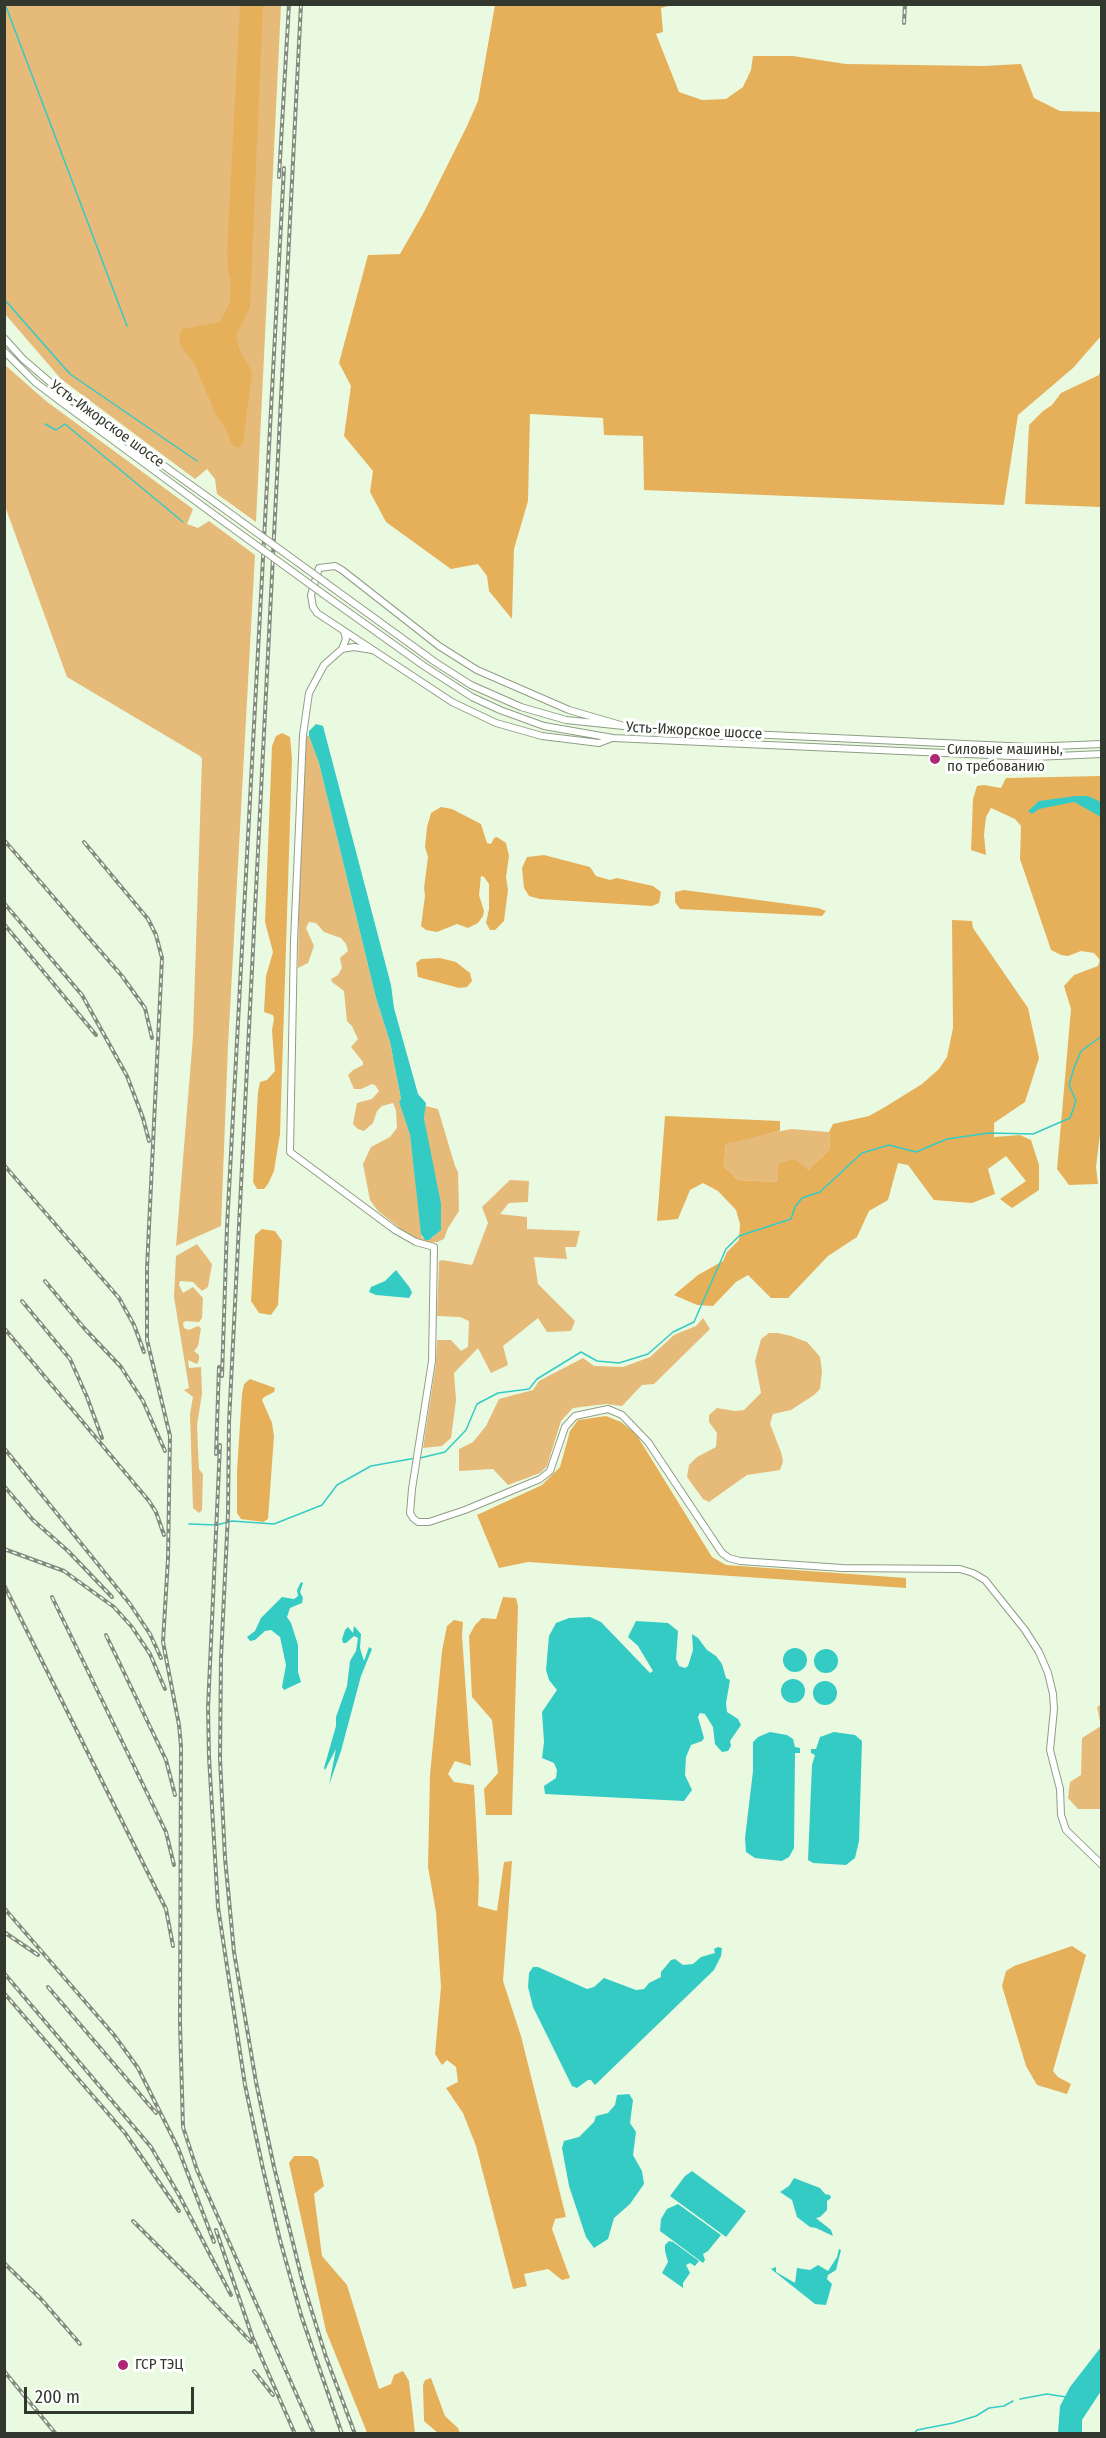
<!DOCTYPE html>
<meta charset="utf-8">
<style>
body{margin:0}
#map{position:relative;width:1106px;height:2438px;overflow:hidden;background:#eafae0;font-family:"Fira Sans Condensed",sans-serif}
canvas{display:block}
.frame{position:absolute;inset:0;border:6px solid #32382e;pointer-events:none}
.scale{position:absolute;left:24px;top:2387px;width:170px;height:27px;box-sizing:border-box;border:3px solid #32382e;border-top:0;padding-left:8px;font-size:18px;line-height:21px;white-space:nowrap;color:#32382e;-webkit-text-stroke:4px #fff;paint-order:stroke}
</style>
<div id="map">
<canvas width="1106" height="2438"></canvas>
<div class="frame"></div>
<div class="scale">200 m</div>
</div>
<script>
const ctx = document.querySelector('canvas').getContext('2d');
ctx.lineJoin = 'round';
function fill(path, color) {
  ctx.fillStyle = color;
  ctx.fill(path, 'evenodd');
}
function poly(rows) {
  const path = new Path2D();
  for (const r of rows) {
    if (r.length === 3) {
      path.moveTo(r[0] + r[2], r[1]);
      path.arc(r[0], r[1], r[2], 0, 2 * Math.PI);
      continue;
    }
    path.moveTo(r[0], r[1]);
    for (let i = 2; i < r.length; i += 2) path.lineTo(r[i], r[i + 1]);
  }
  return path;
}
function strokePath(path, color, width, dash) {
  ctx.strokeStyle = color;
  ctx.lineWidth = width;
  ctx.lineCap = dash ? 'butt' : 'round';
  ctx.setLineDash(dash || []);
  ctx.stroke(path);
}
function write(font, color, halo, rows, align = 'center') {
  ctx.font = font + ' "Fira Sans Condensed",sans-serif';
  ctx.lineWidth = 6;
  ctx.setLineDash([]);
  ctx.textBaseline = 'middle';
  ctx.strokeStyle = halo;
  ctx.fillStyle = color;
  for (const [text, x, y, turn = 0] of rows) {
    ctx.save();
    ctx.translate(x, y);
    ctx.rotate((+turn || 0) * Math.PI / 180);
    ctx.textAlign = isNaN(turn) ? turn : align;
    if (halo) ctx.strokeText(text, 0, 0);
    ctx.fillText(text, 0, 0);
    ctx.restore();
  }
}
fill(poly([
 [5,5,281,5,256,522,217,494,215,479,207,469,195,479,61,379,5,314],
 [5,365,46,401,193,509,187,524,198,528,209,521,255,555,228,1046,221,1226,176,1246,193,1036,202,759,200,756,67,677,5,506],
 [306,736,309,736,319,763,376,998,390,1042,401,1099,399,1102,410,1135,422,1238,432,1238,440,1230,441,1227,424,1118,425,1106,438,1109,455,1166,458,1172,459,1211,448,1228,444,1239,437,1242,427,1243,406,1233,378,1211,370,1200,363,1164,371,1147,390,1137,397,1128,396,1110,393,1103,382,1106,377,1111,373,1123,364,1131,358,1129,353,1124,357,1103,372,1099,379,1091,375,1085,372,1084,361,1089,354,1089,348,1075,353,1070,363,1065,363,1062,351,1047,358,1039,352,1026,347,1021,344,991,332,982,331,979,338,975,342,968,340,958,348,951,346,944,341,938,324,932,316,923,309,922,306,928,314,946,308,963,298,968,302,742],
 [791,1129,829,1132,830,1149,808,1170,778,1182,738,1180,724,1166,726,1144,743,1139],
 [510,1180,529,1181,528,1202,509,1203,500,1214,527,1217,527,1229,580,1231,576,1247,565,1247,567,1259,534,1257,538,1284,575,1321,571,1331,547,1332,538,1318,503,1346,508,1365,491,1373,478,1348,454,1373,456,1400,451,1438,442,1446,423,1448,436,1363,437,1340,451,1340,461,1351,468,1347,469,1321,460,1317,437,1316,439,1261,442,1260,472,1265,488,1223,482,1207],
 [197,1244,212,1264,208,1287,202,1291,193,1282,180,1281,179,1285,183,1293,193,1287,203,1298,202,1318,199,1322,186,1321,183,1323,184,1328,189,1330,198,1326,201,1328,198,1346,194,1351,199,1355,199,1360,197,1364,188,1360,189,1368,201,1367,202,1394,197,1425,198,1449,199,1469,203,1474,202,1510,199,1513,193,1508,190,1414,193,1397,184,1390,189,1388,174,1297,176,1256],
 [703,1318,710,1329,654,1384,642,1385,622,1406,606,1404,573,1408,561,1421,547,1466,540,1473,508,1485,493,1469,459,1471,459,1449,473,1442,486,1426,499,1399,533,1390,539,1381,583,1358,594,1366,623,1367,650,1357,674,1335,696,1326],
 [769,1333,778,1333,791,1336,807,1342,815,1351,820,1357,822,1371,820,1389,814,1395,791,1410,773,1414,770,1424,781,1452,783,1461,780,1470,747,1475,709,1502,703,1499,687,1477,689,1465,697,1457,716,1447,717,1433,709,1422,709,1415,717,1408,735,1411,744,1410,761,1393,755,1361,761,1339],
 [1101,1705,1101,1809,1078,1809,1068,1798,1070,1782,1081,1775,1082,1738,1101,1726,1097,1707]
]), '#e6ba79');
fill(poly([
 [240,5,263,5,250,307,236,336,240,351,252,372,243,443,238,448,232,445,227,431,215,413,195,365,180,344,179,336,182,329,220,322,230,302,231,281,228,271,227,252],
 [495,5,672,5,661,8,663,32,656,34,679,92,702,100,726,99,743,87,751,70,753,56,793,56,846,64,983,66,1021,64,1034,98,1060,111,1101,112,1101,336,1073,368,1018,415,1004,505,644,490,643,436,604,435,603,418,530,414,528,501,514,549,512,619,489,591,487,576,478,564,451,569,386,522,370,492,373,471,344,436,351,386,339,363,368,255,400,254,424,212,467,126,478,101],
 [1101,368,1101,507,1025,504,1029,425,1043,411,1052,405,1061,393,1099,375],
 [282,733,290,737,292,759,280,1134,274,1171,268,1184,264,1189,257,1189,253,1182,258,1092,260,1082,267,1080,275,1071,272,1030,274,1019,273,1015,264,1012,266,976,273,952,265,922,272,746,276,736],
 [1101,776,1102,1117,1096,1167,1098,1184,1069,1185,1057,1169,1071,1009,1064,986,1074,975,1098,966,1100,960,1094,953,1081,951,1068,956,1061,955,1051,950,1020,859,1021,826,1015,819,991,808,986,817,984,835,986,855,971,850,973,799,977,786,984,785,1001,788,1006,778],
 [441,807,452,809,481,824,487,843,491,844,494,838,497,837,506,843,509,856,506,877,508,890,504,921,495,930,490,930,486,923,489,909,489,884,484,877,481,876,479,895,484,911,483,916,478,923,468,928,457,924,437,932,426,930,421,926,425,896,424,888,428,857,425,847,427,827,431,813],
 [544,855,590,867,596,876,610,880,617,878,653,886,661,892,659,903,652,906,540,899,529,896,524,888,522,868,527,857],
 [684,890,818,908,826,911,822,916,680,909,675,902,675,892],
 [952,920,972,921,973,928,1028,1008,1039,1058,1025,1102,994,1123,994,1137,1020,1135,1031,1140,1039,1165,1039,1190,1012,1208,1000,1199,1026,1181,1006,1156,988,1169,995,1194,972,1203,934,1200,908,1165,898,1163,888,1200,869,1211,857,1237,828,1256,788,1298,771,1298,748,1275,736,1282,713,1306,697,1305,674,1295,698,1275,723,1261,727,1252,739,1240,740,1224,736,1210,718,1191,703,1183,690,1190,678,1219,657,1221,665,1116,780,1121,780,1131,726,1144,724,1166,738,1180,778,1182,778,1164,794,1159,808,1170,830,1149,829,1132,833,1124,869,1116,885,1107,922,1084,939,1069,947,1057,953,1028],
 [421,959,440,958,456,962,470,973,472,981,467,987,459,988,418,977,416,963],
 [262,1229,275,1231,282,1241,278,1305,271,1315,259,1313,251,1301,255,1235],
 [250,1379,275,1388,274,1392,264,1397,262,1400,272,1423,274,1436,268,1519,263,1522,241,1519,237,1513,237,1471,242,1394,244,1384],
 [606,1416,621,1422,636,1434,712,1557,726,1565,906,1578,906,1588,528,1562,499,1568,477,1515,542,1485,560,1467,570,1431,578,1420],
 [503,1597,516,1598,518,1606,512,1815,486,1815,484,1789,498,1773,492,1720,472,1697,469,1636,475,1625,482,1618,496,1619],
 [454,1620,463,1622,462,1635,471,1766,455,1761,448,1774,454,1782,474,1785,479,1879,478,1906,497,1911,504,1862,512,1861,503,1981,521,2036,566,2217,555,2219,552,2229,570,2278,562,2280,548,2269,524,2274,527,2286,513,2289,476,2146,463,2113,446,2088,458,2082,456,2067,447,2060,442,2065,435,2054,441,1987,436,1912,428,1867,430,1775,442,1651,447,1626],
 [1072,1946,1086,1955,1053,2071,1058,2077,1071,2084,1067,2094,1037,2085,1026,2066,1002,1986,1006,1971,1014,1966],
 [294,2156,312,2156,318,2160,324,2186,314,2194,322,2256,347,2285,379,2389,391,2384,394,2375,403,2371,409,2381,415,2433,367,2433,366,2430,326,2331,289,2163],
 [431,2378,445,2416,458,2428,460,2433,438,2433,424,2421,423,2385,425,2380]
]), '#e6b05b');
fill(poly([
 [316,724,323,726,391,985,394,1008,418,1094,426,1103,424,1118,441,1204,441,1230,429,1240,425,1240,421,1234,410,1135,399,1102,401,1099,390,1042,376,998,319,763,309,736,309,731],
 [1076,796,1088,796,1101,802,1101,817,1074,802,1039,809,1032,814,1028,811,1039,801],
 [396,1270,410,1288,412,1293,409,1298,376,1295,369,1292,371,1287,385,1281],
 [301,1582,303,1583,300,1592,303,1598,302,1603,290,1608,287,1617,291,1623,298,1645,298,1672,301,1682,284,1690,282,1687,286,1665,280,1637,271,1630,265,1631,255,1640,250,1641,247,1637,255,1631,261,1618,282,1597,294,1599,298,1596,297,1590],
 [590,1617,601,1622,650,1673,653,1671,638,1646,628,1637,636,1621,668,1623,678,1631,676,1659,679,1666,685,1668,688,1666,693,1650,692,1634,698,1638,707,1650,716,1656,722,1664,726,1678,730,1680,726,1703,727,1712,738,1719,741,1725,730,1741,731,1746,728,1751,722,1752,715,1744,713,1727,705,1714,700,1713,698,1717,704,1738,702,1741,691,1745,686,1757,685,1775,692,1790,684,1801,545,1794,544,1786,556,1778,557,1770,554,1763,542,1758,544,1742,542,1712,557,1690,549,1680,546,1670,549,1636,556,1623,569,1618],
 [354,1626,361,1634,360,1648,364,1661,369,1647,372,1649,361,1676,341,1751,329,1785,336,1749,325,1770,324,1768,336,1726,336,1717,347,1686,350,1661,356,1651,358,1638,354,1636,346,1643,343,1643,342,1639,345,1630,348,1627,353,1633],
 [795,1660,12],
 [826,1661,12],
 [793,1691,12],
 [825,1693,12],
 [770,1732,787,1735,793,1739,795,1747,800,1748,800,1753,795,1753,794,1848,789,1857,782,1861,755,1858,746,1852,745,1838,753,1771,753,1742,758,1737],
 [834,1732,855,1735,862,1741,859,1841,855,1858,846,1865,813,1863,808,1860,812,1765,815,1755,811,1753,811,1749,816,1749,820,1737],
 [718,1947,722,1948,721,1956,714,1970,595,2085,591,2080,588,2080,577,2088,572,2086,533,2007,528,1987,529,1973,533,1967,538,1967,587,1989,594,1987,604,1978,636,1990,644,1989,649,1983,661,1977,661,1972,671,1960,675,1959,683,1965,693,1964,701,1957,715,1953,714,1949],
 [629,2094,633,2100,630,2123,636,2132,633,2155,642,2171,644,2184,630,2204,614,2218,608,2239,594,2248,586,2237,569,2186,562,2148,564,2141,579,2137,594,2122,596,2116,608,2113,615,2105,617,2095],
 [692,2171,746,2211,726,2237,670,2196,685,2176],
 [794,2178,820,2188,825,2194,830,2195,831,2198,827,2201,827,2210,820,2217,816,2218,831,2230,833,2236,816,2228,810,2227,797,2217,792,2200,780,2192,789,2186],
 [678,2204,721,2235,708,2251,703,2254,705,2260,703,2263,660,2231,661,2219,667,2209],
 [669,2241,673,2242,699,2261,695,2266,690,2263,686,2265,690,2273,683,2283,683,2288,662,2273,668,2262,665,2251,665,2245],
 [839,2249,841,2250,836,2270,828,2275,827,2279,832,2284,826,2305,815,2304,771,2269,776,2267,776,2272,795,2283,797,2268,810,2270,818,2265,828,2271,837,2257],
 [1101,2347,1101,2391,1082,2420,1082,2433,1058,2433,1060,2406,1070,2387]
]), '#35cbc5');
strokePath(poly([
 [5,4,127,326],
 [4,299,70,374,197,461],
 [45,424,56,430,65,424,183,522],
 [420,1458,445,1452,466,1430,477,1404,498,1393,529,1389,537,1379,581,1352,597,1361,619,1363,648,1354,673,1332,694,1322,726,1249,739,1236,791,1219,795,1207,802,1198,820,1192,862,1153,889,1145,916,1152,947,1139,989,1133,1033,1134,1070,1118,1076,1101,1069,1085,1074,1068,1081,1051,1102,1036],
 [189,1524,217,1525,232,1521,274,1524,322,1505,337,1485,371,1466,416,1458],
 [1020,2399,1047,2394,1066,2397],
 [914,2434,917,2430,953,2423,976,2416,989,2408,1004,2406,1013,2401]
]), '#35cbc5', 1.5);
const minor = poly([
 [4,338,23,359,65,395,216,503],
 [4,351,35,382,60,401,216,516],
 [326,583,435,662,471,685,521,707,566,720,662,730,1029,747,1102,744],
 [326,596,424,666,472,697,500,710,544,726,613,738,1034,757,1102,754],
 [342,649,346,639,344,631],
 [372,650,354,647,342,649,324,665,309,693,303,735,294,941,290,1152,395,1230,416,1242,434,1247,432,1361,412,1489,410,1513,413,1518,418,1522,429,1522,465,1510,540,1479,550,1471,565,1427,575,1416,608,1409,622,1415,648,1442,722,1553,729,1558,740,1561,842,1568,960,1569,973,1573,985,1580,1025,1630,1039,1652,1048,1673,1053,1694,1054,1709,1050,1750,1060,1789,1061,1815,1066,1830,1102,1865],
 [612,738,599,743,542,736,496,723,452,702,317,613,313,607,311,595,319,568,335,566,342,570,439,646,477,670,569,710,624,726]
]);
strokePath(minor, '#8f9e86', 8);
strokePath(minor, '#fff', 6);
const rail = poly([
 [301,4,229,1422,228,1514,221,1658,220,1759,225,1858,234,1952,256,2082,274,2167,303,2283,326,2357,355,2434],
 [904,23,905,4],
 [279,177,289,4],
 [4,840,122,976,145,1008,152,1038],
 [84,842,148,919,156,935,162,958,147,1268,147,1340,170,1436,168,1559,163,1642,179,1725,181,1746,180,2023,183,2127,197,2170,314,2434],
 [4,903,82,995,127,1076,143,1118,149,1141],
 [4,924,96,1035],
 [4,1165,119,1298,134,1325,144,1352],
 [45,1281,84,1328,121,1367,143,1401,165,1451],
 [22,1301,70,1359,87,1397,102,1438],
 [4,1328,149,1501,156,1512,164,1535],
 [222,1376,227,1227,284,168],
 [220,1445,208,1708,209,1757,218,1907,245,2085,263,2169,280,2240,301,2315,342,2434],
 [4,1448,130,1604,150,1634,161,1658],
 [216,1454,219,1367],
 [4,1486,33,1520,68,1551,112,1597],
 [4,1549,64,1571,114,1607,132,1627,150,1654,165,1689],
 [4,1585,166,1909,173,1946],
 [52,1597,166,1832,174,1865],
 [106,1635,166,1760,175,1795],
 [4,1908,114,2035,138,2068,178,2148,214,2242],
 [4,1932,38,1955],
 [4,1973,151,2147,179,2195,231,2295],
 [48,1987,156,2113],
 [4,1993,125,2133,179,2211],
 [133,2221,198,2286,251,2342],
 [216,2230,252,2336,295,2434],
 [4,2263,41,2299,80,2344],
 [4,2371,56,2434],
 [254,2371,273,2395]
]);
strokePath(rail, '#828c7c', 4);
strokePath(rail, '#fff', 1.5, [4.5]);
const minorBridge = poly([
 [216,503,326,583],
 [216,516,326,596]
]);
strokePath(minorBridge, '#8f9e86', 8, []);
strokePath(minorBridge, '#fff', 6);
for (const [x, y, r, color] of [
 [935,759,6,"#ad2973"],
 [123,2365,6,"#ad2973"]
]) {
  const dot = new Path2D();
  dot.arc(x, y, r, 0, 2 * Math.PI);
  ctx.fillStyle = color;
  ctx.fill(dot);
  strokePath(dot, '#fff', 2);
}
write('15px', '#32382e', '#fff', [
 ["Усть-Ижорское шоссе",107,424,36],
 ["Усть-Ижорское шоссе",694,731,3]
]);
write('15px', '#32382e', '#fff', [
 ["Силовые машины,",947,750],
 ["по требованию",947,767],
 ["ГСР ТЭЦ",135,2365]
], 'left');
</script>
